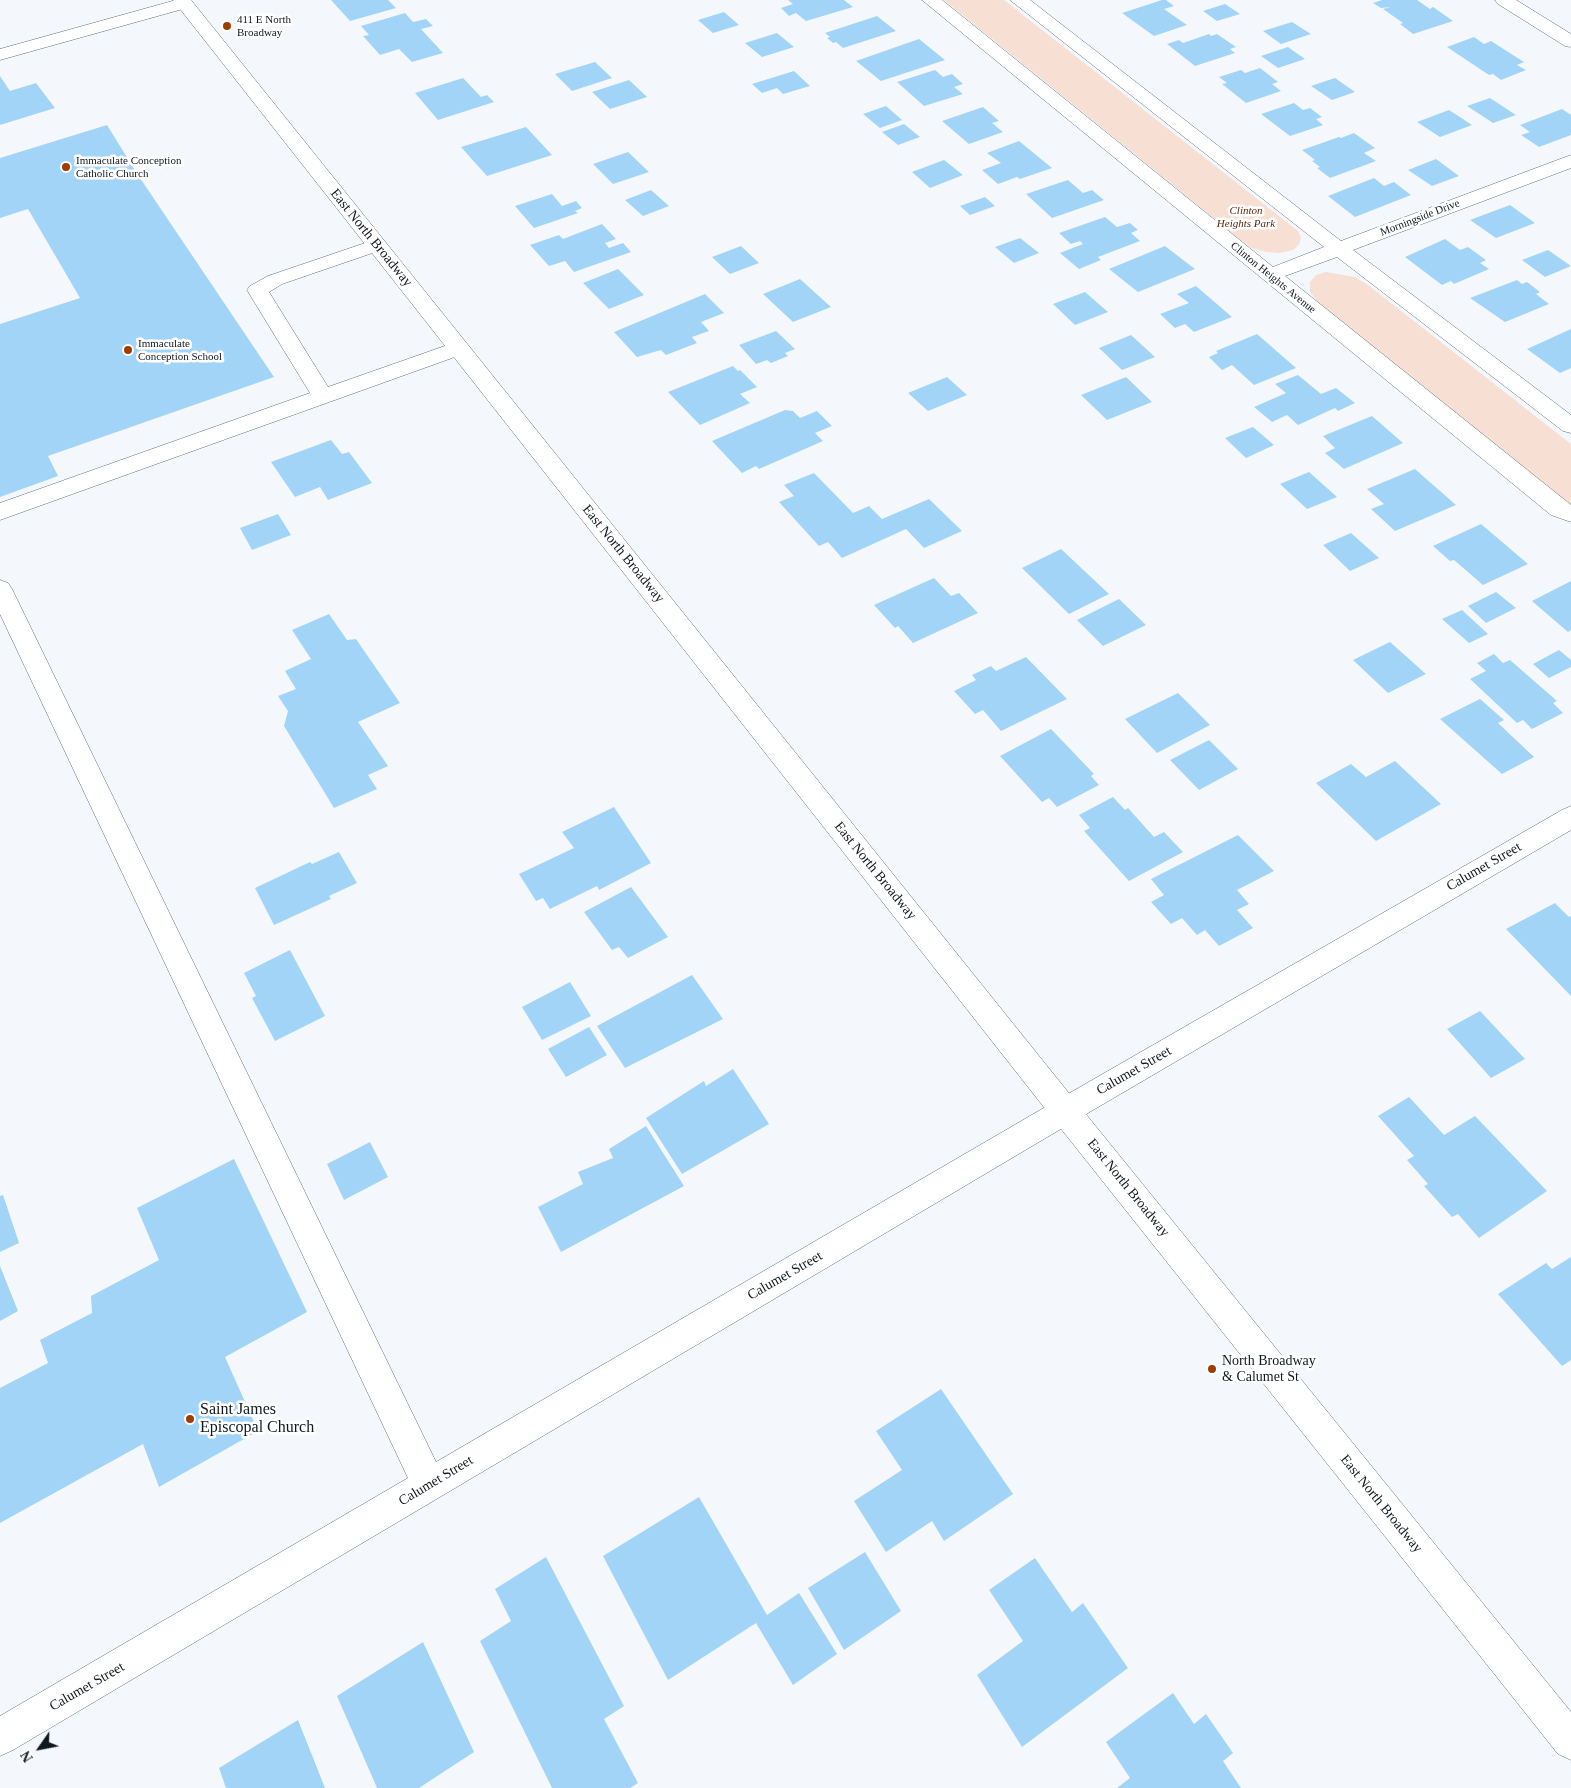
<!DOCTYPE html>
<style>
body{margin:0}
#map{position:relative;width:1571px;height:1788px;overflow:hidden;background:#f4f8fc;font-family:Georgia,serif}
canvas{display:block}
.north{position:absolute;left:15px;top:1723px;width:50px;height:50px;-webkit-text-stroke:4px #fff;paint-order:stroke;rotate:237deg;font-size:14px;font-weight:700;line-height:20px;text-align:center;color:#0f181e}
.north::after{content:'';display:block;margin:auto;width:18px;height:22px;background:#0f181e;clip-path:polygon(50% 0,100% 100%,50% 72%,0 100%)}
</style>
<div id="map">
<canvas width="1571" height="1788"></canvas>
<div class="north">N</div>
</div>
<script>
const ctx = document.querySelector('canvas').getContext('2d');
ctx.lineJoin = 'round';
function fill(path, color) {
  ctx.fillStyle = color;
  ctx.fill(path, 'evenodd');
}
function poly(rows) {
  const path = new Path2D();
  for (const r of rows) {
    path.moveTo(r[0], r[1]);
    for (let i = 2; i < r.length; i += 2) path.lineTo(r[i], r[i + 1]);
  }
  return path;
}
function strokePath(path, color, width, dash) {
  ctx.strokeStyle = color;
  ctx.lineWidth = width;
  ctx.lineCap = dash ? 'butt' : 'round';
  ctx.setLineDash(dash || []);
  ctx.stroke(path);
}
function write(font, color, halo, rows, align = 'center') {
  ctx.font = font + ' Georgia,serif';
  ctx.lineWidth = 5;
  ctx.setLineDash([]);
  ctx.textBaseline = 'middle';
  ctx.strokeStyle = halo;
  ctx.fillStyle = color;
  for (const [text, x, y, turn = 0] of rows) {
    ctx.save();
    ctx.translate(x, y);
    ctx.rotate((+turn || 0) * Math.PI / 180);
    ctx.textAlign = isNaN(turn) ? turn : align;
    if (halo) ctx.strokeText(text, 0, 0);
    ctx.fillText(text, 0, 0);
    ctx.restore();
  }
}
fill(poly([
 [944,0,1004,0,1298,231,1301,238,1299,244,1293,250,1279,253,1266,252,1252,248,1242,241],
 [1326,272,1355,277,1368,285,1571,444,1571,507,1317,302,1310,291,1310,282,1316,275]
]), '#f7dfd4');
fill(poly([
 [331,0,388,0,396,8,350,21],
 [788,0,844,0,853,7,806,21,796,13,789,16,781,8,793,4],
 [1162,0,1166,0,1174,6,1164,9,1187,25,1154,36,1122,13],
 [1382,0,1417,0,1430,9,1433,7,1453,21,1413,34,1400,24,1403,23,1383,9,1391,7,1381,8,1373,3],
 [1225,4,1240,14,1217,21,1203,11],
 [724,12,739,25,713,33,698,20],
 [405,13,413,22,426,19,433,26,421,29,443,53,412,62,399,49,380,55,363,36,369,35,361,26],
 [877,16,896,31,843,48,836,42,833,43,827,38,830,37,825,33],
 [1292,22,1311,34,1281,44,1263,31],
 [777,33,794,47,762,57,745,43],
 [1209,34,1211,36,1217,34,1236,47,1230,49,1235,53,1195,66,1167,44,1179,40,1183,43],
 [1474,37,1484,44,1491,41,1524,62,1517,65,1526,70,1501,80,1493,74,1489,75,1447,47],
 [919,39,945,60,881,81,856,61],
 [1288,47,1305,59,1278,68,1261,56],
 [595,62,612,78,572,91,555,74],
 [1260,68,1278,82,1272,84,1281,91,1246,103,1222,84,1227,83,1219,77,1241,70,1245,73],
 [935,70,943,77,952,74,963,84,954,87,963,94,924,106,897,82],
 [794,71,810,86,783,94,777,88,762,93,752,84],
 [0,76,10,91,36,83,55,108,0,125],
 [463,78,481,97,487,95,494,102,438,120,415,93],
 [1335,78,1355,92,1332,100,1311,86],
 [629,80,647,97,610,109,592,92],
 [1490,98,1516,115,1493,123,1467,106],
 [1294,103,1303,110,1310,108,1322,117,1316,119,1323,125,1290,136,1261,114],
 [886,106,902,120,880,128,863,114],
 [983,107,999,121,992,123,1003,132,969,144,942,121],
 [1562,109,1571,115,1571,135,1539,147,1521,135,1530,132,1520,125],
 [1449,110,1472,125,1440,137,1417,122],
 [904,124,920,137,898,145,882,132],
 [107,125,138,175,274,377,48,456,58,476,0,497,0,324,80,298,28,209,0,218,0,158],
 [526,127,552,155,487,176,461,147],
 [1354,133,1375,148,1364,153,1376,161,1330,178,1317,168,1320,167,1312,161,1315,160,1302,150,1339,137,1341,138],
 [1019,141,1052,168,1020,179,1017,177,998,184,982,170,1001,163,987,153],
 [628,152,649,172,613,184,593,164],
 [1436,159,1459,176,1432,186,1408,170],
 [944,160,963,175,930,188,912,172],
 [1374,178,1384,186,1394,182,1411,195,1355,217,1328,196],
 [1068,180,1083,193,1092,190,1104,200,1052,218,1026,194],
 [651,190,669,206,643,216,625,200],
 [552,194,562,206,576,201,582,208,575,211,578,213,534,228,515,206],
 [985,197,995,206,970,215,960,206],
 [1510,205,1535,223,1496,238,1470,220],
 [1105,217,1117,227,1130,223,1138,230,1131,233,1140,241,1098,257,1101,260,1079,269,1060,253,1083,244,1080,241,1071,244,1059,233],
 [602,224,616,239,605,243,609,248,623,243,631,252,574,272,565,261,549,266,530,245,559,235,563,239],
 [1020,238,1039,253,1014,263,995,247],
 [1445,239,1460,250,1468,247,1486,260,1480,263,1489,269,1454,284,1451,281,1442,285,1405,257],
 [741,246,759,263,730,274,712,257],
 [1165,246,1195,269,1138,292,1109,269],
 [1548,250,1571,266,1545,277,1522,260],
 [618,269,644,295,609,309,583,283],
 [800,279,831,307,793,322,763,294],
 [1517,280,1522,284,1527,282,1540,292,1536,294,1549,304,1505,322,1470,298],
 [1196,286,1232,317,1194,332,1185,324,1175,328,1160,314,1189,303,1177,294],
 [1085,292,1108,312,1075,325,1053,304],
 [705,294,724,313,701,322,709,331,692,337,697,343,666,355,661,350,637,357,614,332],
 [1571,329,1571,368,1560,373,1527,349],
 [776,331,795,349,785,353,788,356,771,363,767,360,756,364,739,345],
 [1257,334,1296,368,1254,385,1232,365,1222,370,1209,357,1218,353,1216,351],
 [1131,335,1155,357,1122,370,1099,348],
 [733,366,738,371,740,370,757,387,740,394,750,403,700,425,668,392],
 [1298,375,1321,394,1336,388,1355,403,1338,411,1335,408,1298,425,1287,415,1272,422,1254,407,1286,393,1275,384],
 [947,377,967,395,928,411,908,393],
 [1126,377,1152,402,1107,420,1081,395],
 [785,410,793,411,800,418,817,411,832,426,815,433,823,441,759,469,756,466,742,473,712,441],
 [1372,416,1403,443,1344,469,1325,453,1335,448,1323,436],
 [1253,427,1274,445,1246,458,1225,438],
 [331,440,342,454,349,452,372,483,328,500,320,487,295,497,271,462],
 [1415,469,1456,505,1395,531,1371,509,1384,504,1367,489],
 [1309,472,1337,497,1307,509,1280,484],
 [814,473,853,513,869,506,882,519,929,499,962,531,924,548,906,529,842,558,828,542,819,546,779,502,794,496,784,485],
 [278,514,291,535,252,550,240,528],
 [1481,524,1528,564,1483,585,1454,560,1450,561,1433,546],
 [1351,533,1379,558,1350,571,1323,545],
 [1061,549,1109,594,1069,614,1022,568],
 [934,578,951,596,959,593,978,613,913,643,898,626,895,628,874,605],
 [1571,581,1571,630,1568,632,1532,601],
 [1496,592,1516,608,1486,623,1468,606],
 [1119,599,1146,625,1103,646,1077,620],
 [1462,610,1488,634,1469,643,1442,619],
 [329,614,347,640,356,639,400,703,358,722,388,766,368,775,377,789,334,808,284,726,288,711,278,696,296,689,285,671,311,659,292,630],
 [1390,642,1426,674,1388,693,1353,660],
 [1559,650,1571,660,1571,667,1549,678,1533,664],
 [1494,654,1503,663,1510,660,1557,701,1553,703,1563,713,1532,729,1523,720,1517,723,1470,679,1486,671,1477,663],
 [1026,657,1067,699,1001,731,983,710,975,714,954,691,976,680,972,675,991,666,996,671],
 [1178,693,1210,725,1157,753,1125,719],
 [1480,699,1504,720,1498,723,1534,757,1502,774,1440,719],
 [1051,729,1094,774,1091,776,1099,785,1057,807,1049,798,1042,802,1000,756],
 [1209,740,1238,769,1199,790,1170,760],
 [1395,761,1441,804,1376,841,1316,783,1351,764,1366,777],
 [1113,797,1125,810,1128,808,1154,837,1164,832,1183,852,1129,881,1084,831,1090,828,1079,815],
 [614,807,651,863,599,890,597,886,550,909,543,898,536,901,519,874,574,848,562,832],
 [1238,835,1274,871,1237,890,1249,904,1237,910,1253,928,1219,946,1205,930,1197,935,1182,918,1171,924,1151,902,1164,895,1151,879],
 [339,852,357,883,329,896,331,899,274,925,255,888,310,862,312,864],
 [631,887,668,937,628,958,619,947,612,950,584,912],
 [1555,903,1569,917,1571,916,1571,996,1506,929],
 [290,950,325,1016,275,1041,252,998,256,996,244,973],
 [692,975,723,1019,625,1068,597,1026],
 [570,982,591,1016,542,1040,522,1007],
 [1480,1011,1525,1059,1491,1078,1447,1029],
 [589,1027,607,1055,566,1077,548,1049],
 [733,1069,769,1124,682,1174,646,1118,704,1081,706,1086],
 [1409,1097,1444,1135,1475,1116,1547,1191,1479,1238,1458,1214,1452,1217,1424,1186,1428,1184,1407,1160,1414,1156,1378,1116],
 [646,1126,684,1186,561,1252,538,1207,583,1184,578,1172,613,1158,609,1149],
 [370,1142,388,1177,344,1200,327,1164],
 [234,1159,307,1312,225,1357,258,1431,159,1487,143,1444,0,1523,0,1388,48,1363,40,1340,92,1313,91,1296,159,1260,137,1208],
 [3,1195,19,1243,0,1252,0,1196],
 [1571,1257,1571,1360,1562,1366,1498,1294,1546,1263,1552,1269],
 [0,1266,18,1311,0,1321],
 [941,1389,1013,1494,944,1541,932,1521,886,1552,854,1501,902,1470,876,1431],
 [699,1497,767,1615,799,1593,837,1654,793,1685,756,1623,668,1680,603,1556],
 [865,1552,901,1611,844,1650,808,1588],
 [546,1557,624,1706,604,1719,638,1783,630,1788,552,1788,480,1641,511,1621,495,1589],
 [1035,1558,1072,1612,1083,1603,1128,1668,1022,1747,977,1675,1023,1641,989,1590],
 [423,1642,474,1752,419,1788,377,1788,337,1696],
 [1173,1693,1194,1724,1206,1714,1233,1753,1223,1761,1241,1788,1117,1788,1130,1778,1106,1742],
 [298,1720,325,1788,226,1788,219,1768]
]), '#a2d4f8');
const minor = poly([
 [176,0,191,0,193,3,190,7,0,60,0,49,176,0],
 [922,0,942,0,1273,267,1324,247,1010,0,1030,0,1341,241,1571,155,1571,168,1353,250,1571,415,1571,433,1563,431,1337,257,1285,276,1571,505,1571,522,1551,515,922,0],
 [1495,0,1516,0,1571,34,1571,47,1565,46,1498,4,1495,0],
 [377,239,384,241,387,245,384,249,282,284,269,292,328,387,459,341,466,343,470,348,466,353,0,520,0,503,310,393,247,290,250,286,268,276,377,239],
 [0,580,8,583,12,589,436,1462,1054,1102,1562,810,1571,806,1571,830,1076,1120,13,1750,0,1756,0,1716,408,1478,0,614,0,580]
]);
const major = poly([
 [173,0,191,0,1076,1102,1571,1712,1571,1760,1558,1754,1054,1120,173,0]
]);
strokePath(minor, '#5a707f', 1);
strokePath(major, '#5a707f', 1);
fill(minor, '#fff');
fill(major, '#fff');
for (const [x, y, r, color] of [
 [227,26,5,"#9f3d00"],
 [66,167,5,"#9f3d00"],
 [128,350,5,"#9f3d00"],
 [1212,1369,5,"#9f3d00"],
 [190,1419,5,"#9f3d00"]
]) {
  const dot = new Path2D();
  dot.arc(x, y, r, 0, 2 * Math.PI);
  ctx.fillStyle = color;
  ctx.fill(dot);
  strokePath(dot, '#fff', 2);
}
write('11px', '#0f181e', '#fff', [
 ["411 E North",237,20],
 ["Broadway",237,33],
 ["Immaculate Conception",76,161],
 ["Catholic Church",76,174],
 ["Immaculate",138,344],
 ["Conception School",138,357]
], 'left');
write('italic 11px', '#5f270b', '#fff', [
 ["Clinton",1246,211],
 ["Heights Park",1246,224]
]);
write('11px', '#0f181e', '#fff', [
 ["Morningside Drive",1420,218,-21],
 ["Clinton Heights Avenue",1273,278,39]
]);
write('14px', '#0f181e', '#fff', [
 ["East North Broadway",371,238,51],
 ["East North Broadway",623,554,51],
 ["Calumet Street",1484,867,-30],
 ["East North Broadway",875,871,51],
 ["Calumet Street",1134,1071,-30],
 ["East North Broadway",1128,1188,51],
 ["Calumet Street",785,1276,-30],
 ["Calumet Street",436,1481,-31],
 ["East North Broadway",1381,1504,51],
 ["Calumet Street",87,1687,-30]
]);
write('14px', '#0f181e', '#fff', [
 ["North Broadway",1222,1361],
 ["& Calumet St",1222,1377]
], 'left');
write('16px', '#0f181e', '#fff', [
 ["Saint James",200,1410],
 ["Episcopal Church",200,1428]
], 'left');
</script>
